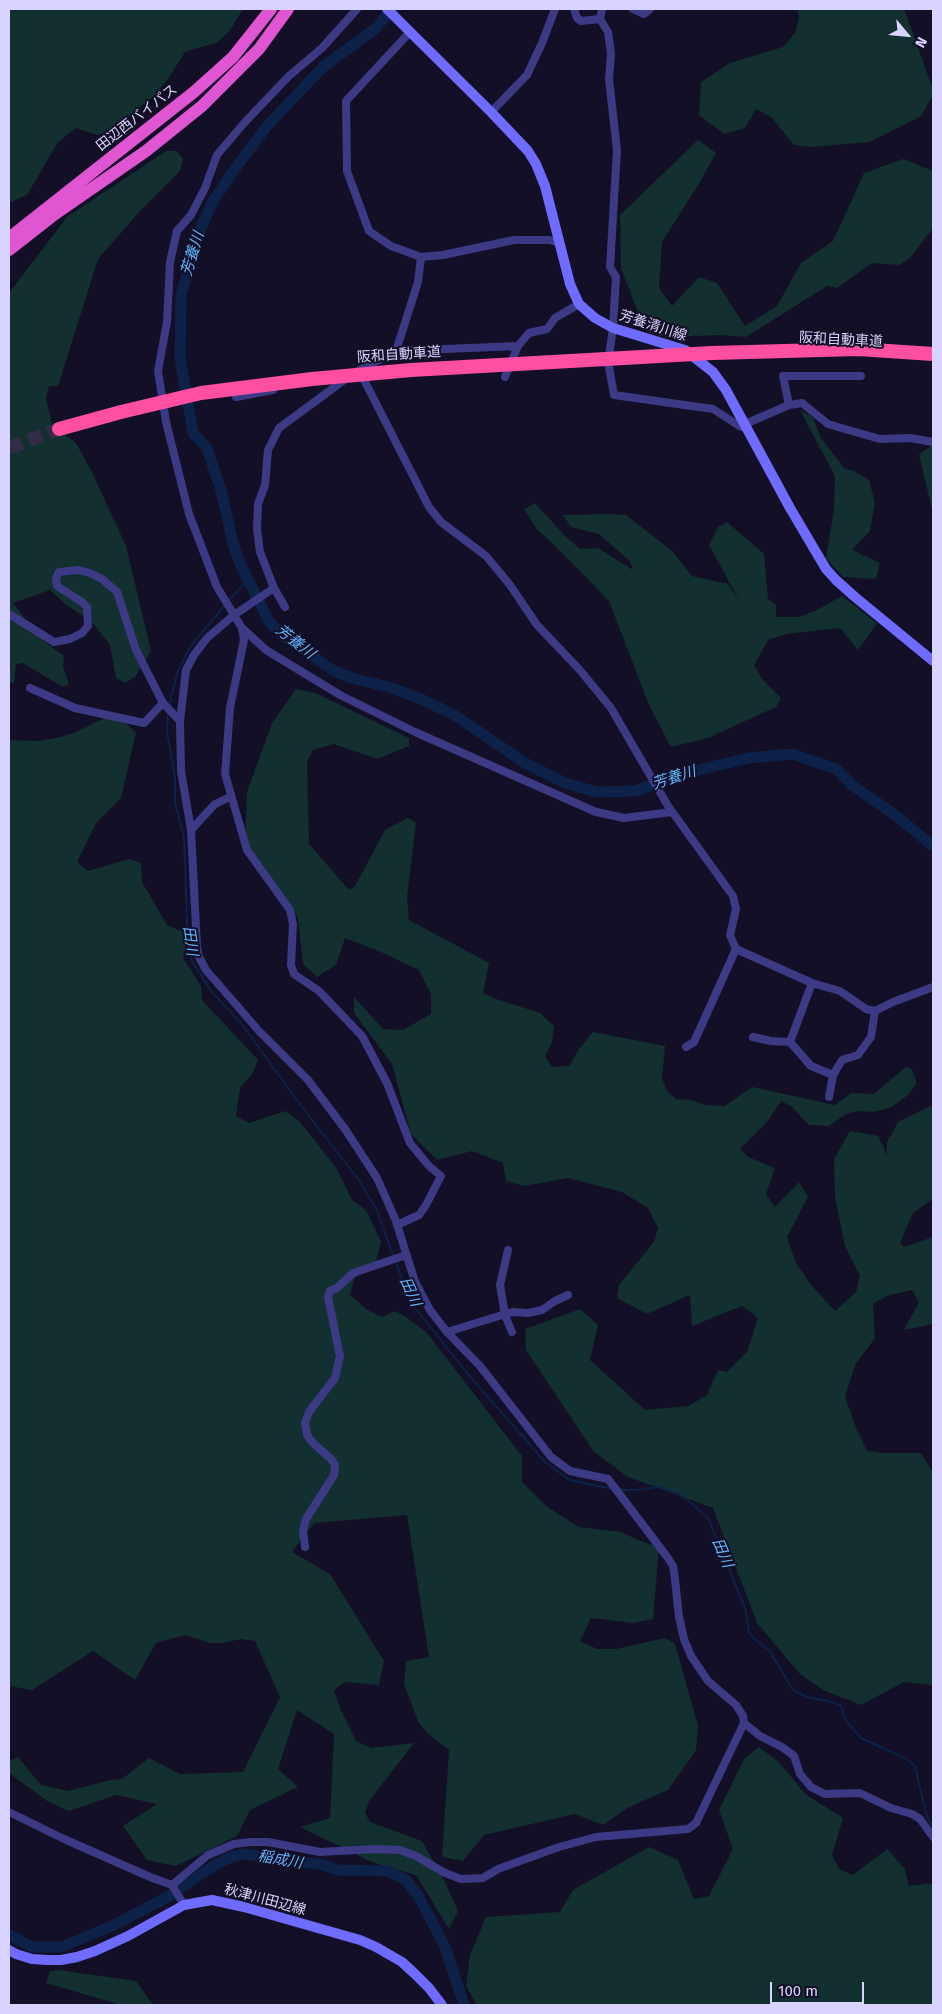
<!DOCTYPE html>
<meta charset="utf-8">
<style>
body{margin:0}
#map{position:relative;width:942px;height:2014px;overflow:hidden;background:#130f26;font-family:"Fira Sans",sans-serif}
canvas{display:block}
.frame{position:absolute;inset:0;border:10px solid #d9d4ff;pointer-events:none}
.north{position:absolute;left:882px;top:10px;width:50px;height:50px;-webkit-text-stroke:4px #130f26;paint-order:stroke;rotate:118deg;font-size:14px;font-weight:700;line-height:20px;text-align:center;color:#d9d4ff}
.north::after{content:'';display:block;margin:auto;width:18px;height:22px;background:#d9d4ff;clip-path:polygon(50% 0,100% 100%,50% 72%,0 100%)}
.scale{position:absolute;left:770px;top:1982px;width:94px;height:22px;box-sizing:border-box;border:2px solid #d9d4ff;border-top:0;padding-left:6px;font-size:15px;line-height:18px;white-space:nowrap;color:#d9d4ff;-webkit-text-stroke:4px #130f26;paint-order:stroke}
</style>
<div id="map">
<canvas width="942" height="2014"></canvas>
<div class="frame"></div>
<div class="north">N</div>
<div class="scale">100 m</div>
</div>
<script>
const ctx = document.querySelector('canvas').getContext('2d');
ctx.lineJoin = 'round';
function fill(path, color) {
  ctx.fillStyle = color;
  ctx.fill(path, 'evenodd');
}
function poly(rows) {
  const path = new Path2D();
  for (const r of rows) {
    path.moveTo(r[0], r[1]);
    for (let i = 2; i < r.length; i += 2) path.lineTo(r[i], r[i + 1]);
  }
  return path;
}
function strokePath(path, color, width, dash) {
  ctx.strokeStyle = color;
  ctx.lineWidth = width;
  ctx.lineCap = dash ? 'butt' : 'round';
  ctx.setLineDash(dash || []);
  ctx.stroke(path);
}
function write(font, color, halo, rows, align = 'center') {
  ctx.font = font + ' "Fira Sans","Noto Sans JP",sans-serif';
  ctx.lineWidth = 4;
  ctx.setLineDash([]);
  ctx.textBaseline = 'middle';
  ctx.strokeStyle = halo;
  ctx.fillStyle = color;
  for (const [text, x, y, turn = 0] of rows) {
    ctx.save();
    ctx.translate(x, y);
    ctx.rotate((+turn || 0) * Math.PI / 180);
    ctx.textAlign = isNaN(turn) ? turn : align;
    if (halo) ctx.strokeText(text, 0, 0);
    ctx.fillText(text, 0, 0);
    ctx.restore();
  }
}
fill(poly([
 [9,9,243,9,230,30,218,42,185,52,168,79,153,97,108,132,97,135,76,128,58,142,27,195,9,203],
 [798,9,904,9,933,89,933,95,921,116,869,142,812,147,794,145,772,118,756,109,745,128,724,134,699,115,701,82,730,63,783,47,795,33,799,19],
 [698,140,716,153,700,182,662,242,659,288,672,306,699,277,717,283,745,326,777,306,801,263,833,241,864,173,903,159,933,171,933,228,910,258,899,265,872,263,837,288,827,286,746,337,721,335,666,337,643,325,621,268,620,215],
 [166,151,177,151,183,159,180,171,142,209,98,259,58,386,49,386,46,398,52,424,76,443,91,470,126,546,151,651,135,677,125,683,116,678,110,645,92,622,65,604,50,590,13,603,41,639,64,656,63,667,69,684,63,687,23,663,16,664,14,683,9,683,9,293,67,217],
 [800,410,813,417,821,438,845,469,854,471,869,480,875,503,870,531,852,550,880,563,876,579,843,577,826,558,834,510,835,476],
 [931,446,933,447,933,514,919,454],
 [535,503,565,536,580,549,598,548,633,570,630,561,599,534,571,527,563,515,609,514,626,515,672,551,692,576,728,584,740,602,709,545,718,527,727,522,764,554,768,599,776,605,776,617,799,617,815,611,842,596,877,623,858,650,840,628,786,634,768,640,754,665,762,679,781,698,776,707,708,738,671,747,649,705,609,601,564,555,536,528,524,509],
 [296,689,315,693,409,738,409,746,377,759,334,744,313,750,307,762,309,844,349,890,355,886,385,830,408,818,416,823,407,897,409,920,489,963,483,993,493,998,540,1013,554,1026,552,1042,545,1056,552,1067,569,1066,579,1049,593,1032,665,1046,662,1078,667,1091,676,1099,692,1100,705,1105,725,1106,752,1087,835,1105,851,1093,874,1094,907,1066,912,1070,917,1083,908,1095,890,1108,873,1112,859,1111,846,1114,829,1126,809,1125,791,1106,781,1101,767,1122,740,1149,748,1157,775,1168,766,1194,775,1207,799,1182,808,1197,787,1237,796,1263,811,1285,835,1311,856,1292,860,1276,845,1246,835,1197,834,1159,850,1131,878,1136,887,1155,887,1142,898,1122,933,1105,933,1199,913,1213,900,1243,904,1247,933,1237,933,1324,904,1330,919,1302,912,1290,887,1296,873,1304,875,1338,855,1365,845,1397,857,1430,867,1451,883,1453,921,1453,933,1472,933,1685,904,1682,861,1705,823,1690,800,1674,757,1623,713,1508,628,1477,594,1452,526,1350,525,1329,580,1309,598,1325,590,1360,645,1410,688,1406,707,1395,718,1370,727,1372,747,1352,758,1318,742,1306,692,1326,690,1295,647,1314,617,1298,619,1285,654,1242,658,1228,648,1208,622,1192,568,1178,524,1186,506,1181,503,1163,472,1151,437,1160,411,1134,392,1064,354,1013,354,997,383,1029,403,1030,431,1014,431,994,419,970,381,952,345,938,336,965,317,977,303,964,298,918,245,844,247,792,272,723],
 [109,716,124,721,136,733,121,798,96,823,77,862,88,871,129,859,141,863,142,882,167,925,188,934,183,958,201,986,202,1000,258,1060,252,1074,240,1088,236,1116,249,1123,285,1111,300,1122,337,1169,352,1200,366,1210,381,1242,376,1262,354,1279,350,1295,366,1309,382,1317,395,1311,405,1316,427,1333,522,1456,522,1482,546,1506,579,1527,621,1532,640,1541,659,1547,653,1619,633,1623,591,1618,580,1641,597,1649,616,1649,665,1638,675,1644,698,1726,696,1750,668,1790,627,1808,603,1825,575,1814,484,1835,463,1861,442,1857,449,1750,427,1733,418,1721,404,1684,406,1661,429,1657,407,1515,314,1523,292,1552,330,1574,384,1661,379,1685,345,1682,334,1690,340,1708,356,1741,371,1748,414,1743,369,1801,365,1813,370,1822,422,1841,444,1880,458,1911,449,1929,416,1875,374,1863,300,1827,330,1818,334,1734,297,1710,278,1769,298,1787,250,1810,237,1836,176,1866,147,1860,123,1826,157,1804,116,1795,69,1811,47,1801,9,1773,9,1761,18,1757,41,1785,68,1791,111,1780,122,1779,149,1758,180,1774,243,1772,280,1697,255,1641,241,1639,222,1643,209,1643,186,1635,156,1643,135,1680,93,1651,32,1690,9,1686,9,740,39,741,61,737,76,732],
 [759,1747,780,1763,805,1794,843,1818,832,1855,839,1869,853,1875,887,1849,905,1869,909,1886,933,1883,933,2005,477,2005,466,1986,470,1955,486,1917,560,1912,573,1890,649,1847,678,1860,694,1899,709,1896,733,1849,719,1810,744,1759],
 [58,1970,136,1981,153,2005,121,2005,46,1983,50,1971]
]), '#12302f');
strokePath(poly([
 [228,601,248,580],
 [169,706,177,673,190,647,225,605],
 [168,713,167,732,175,778,175,803,184,837,188,946,192,961,211,991,241,1023,299,1103,358,1179,377,1210,393,1256],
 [395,1260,407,1293,416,1309,467,1373,546,1463,570,1480,612,1489],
 [620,1490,638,1490,657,1487,677,1493,689,1501,708,1518,745,1608,749,1632,753,1638,769,1650,793,1690,807,1697,832,1702,841,1706,846,1721,861,1738,905,1758,915,1766,926,1814,933,1828]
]), '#0c2248', 2);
strokePath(poly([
 [392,9,375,29,324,66,267,126,234,170,212,203,198,235,181,295,180,358,193,433,207,448,221,490,234,547,241,566,270,623,285,637,334,671,355,679,389,687,421,699,456,716,525,763,565,783,597,792,636,791,681,774,749,758,792,754,836,769,853,786,894,814,933,846],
 [9,1935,32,1947,61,1947,112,1926,166,1898,213,1866,231,1857,245,1854,324,1865,338,1870,388,1871,406,1880,419,1897,445,1947,464,2005]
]), '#0c2248', 11);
strokePath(poly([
 [9,448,59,429]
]), '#312d47', 14, [14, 7]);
strokePath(poly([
 [357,9,322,48,289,76,245,122,217,155,205,188,191,215,177,231,170,262,167,322,158,371,166,422,189,514,217,587,242,628,244,640,230,708,225,774,247,850,290,910,293,924,291,965,294,974,319,991,362,1036,387,1083,410,1143,429,1166,441,1176,426,1205,419,1215,397,1225],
 [574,9,577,18,581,21,600,19],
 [602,9,600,19,608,32,611,53,609,79,617,150,610,267,616,277,613,328,608,362,614,395,713,409,741,427,745,424,789,405,802,403,828,424,845,429,880,439,910,438,933,442],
 [633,9,644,14,650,9],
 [410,32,346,101,347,171,369,231,391,246,421,257,443,255,514,240,550,240,559,243],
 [491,112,527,75,542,43,555,9],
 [396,351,418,282,421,257],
 [356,372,396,351,518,346],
 [360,372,429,507,441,522,486,556,510,585,537,625,579,669,611,708,668,806,733,896,736,909,730,935,736,949,812,983,840,991,866,1009,875,1011,893,1002,933,987],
 [505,377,518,346,529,333,547,329,555,318,579,304],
 [236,397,273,390],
 [789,405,783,376,861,376],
 [274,588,285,607],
 [9,614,54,642,70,639,82,633,88,626,87,607,82,602,57,586,56,578,59,572,79,570,90,573,102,579,117,592,136,650,163,703,180,721],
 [242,628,266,650,340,695,415,732,596,812,624,818,672,812],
 [30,688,75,708,144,723,163,703],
 [191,830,215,804,230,797],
 [812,983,790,1042,811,1066,833,1075,842,1060,858,1055,871,1037,875,1011],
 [753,1037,771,1041,790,1042],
 [686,1047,694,1042,736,949],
 [829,1097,833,1075],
 [508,1250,500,1285,505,1315,512,1332],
 [447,1332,512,1312,528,1313,542,1310,555,1301,568,1295],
 [305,1547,303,1530,306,1519,334,1475,335,1465,331,1459,313,1443,307,1435,305,1423,309,1412,335,1378,340,1356,328,1297,330,1291,337,1288,353,1273,406,1255],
 [744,1723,760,1736,782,1747,794,1756,800,1774,811,1787,825,1794,860,1793,891,1808,912,1814,920,1819,933,1837],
 [9,1812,64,1839,150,1877,172,1885,184,1905],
 [172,1885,208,1855,234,1844,250,1842,268,1842,320,1852,375,1849,400,1850,416,1856,445,1873,461,1879,483,1878,498,1869,559,1847,596,1837,688,1829,696,1823,744,1723,743,1716,736,1705,708,1681,691,1656,684,1639,679,1617,675,1579,673,1566,668,1558,608,1479,570,1471,551,1457,480,1366,447,1332,430,1310,415,1282,396,1221,377,1178,345,1129,308,1080,259,1031,206,970,199,957,197,947,191,830,181,771,180,721,186,670,194,655,207,638,234,615,274,588,260,552,257,529,258,504,265,485,268,450,279,428,347,378]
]), '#3d3a85', 8);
strokePath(poly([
 [387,9,491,112,528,151,536,164,545,186,570,284,579,304,595,318,613,328,685,350,713,372,726,390,790,508,826,569,836,580,855,597,933,661],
 [9,1950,16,1954,32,1959,47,1960,61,1960,77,1957,95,1951,128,1936,184,1905,212,1900,244,1907,360,1940,376,1947,402,1962,415,1974,429,1988,442,2005]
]), '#6f6bff', 10);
strokePath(poly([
 [9,238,194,92,233,57,271,9],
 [9,250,55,214,146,151,202,106,259,49,288,9]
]), '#e055d1', 12);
strokePath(poly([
 [712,353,858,349,933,354]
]), '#ff4fa3', 14);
strokePath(poly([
 [59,429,121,412,201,393,312,379,411,370,712,353]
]), '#ff4fa3', 14);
write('14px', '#d9d4ff', '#130f26', [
 ["田辺西バイパス",137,118,-38],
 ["芳養清川線",653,326,18],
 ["阪和自動車道",841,340,3],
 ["阪和自動車道",399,355,-4],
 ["秋津川田辺線",265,1900,15]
]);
write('italic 15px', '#62b6ff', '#130f26', [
 ["芳養川",193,254,-73],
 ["芳養川",295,642,38],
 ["芳養川",674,778,-18],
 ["田川",190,941,82],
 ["田川",410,1292,66],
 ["田川",722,1553,67],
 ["稲成川",280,1860,10]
]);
</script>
